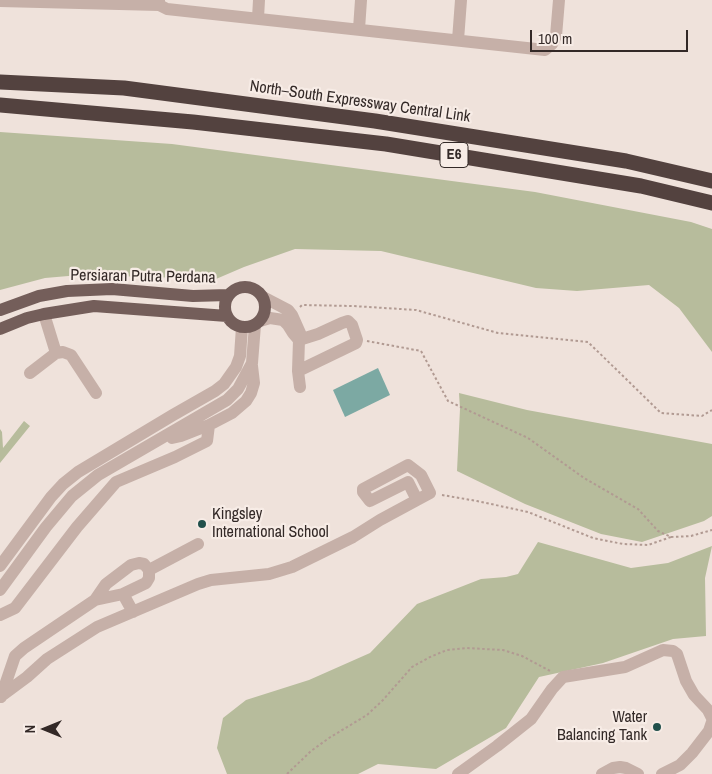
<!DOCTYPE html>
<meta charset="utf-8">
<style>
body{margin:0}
#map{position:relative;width:712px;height:774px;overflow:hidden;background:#efe2db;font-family:"Archivo Narrow",sans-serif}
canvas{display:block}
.north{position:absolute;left:20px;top:704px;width:50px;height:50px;-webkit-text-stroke:4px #f7ece6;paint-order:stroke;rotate:270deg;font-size:14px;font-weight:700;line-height:20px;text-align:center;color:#332927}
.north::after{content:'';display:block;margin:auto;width:18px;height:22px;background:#332927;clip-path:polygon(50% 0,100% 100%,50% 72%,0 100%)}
.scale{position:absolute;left:530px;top:30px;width:158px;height:22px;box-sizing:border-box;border:2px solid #332927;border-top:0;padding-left:6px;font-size:15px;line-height:18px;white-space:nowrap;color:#332927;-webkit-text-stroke:4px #f7ece6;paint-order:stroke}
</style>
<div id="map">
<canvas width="712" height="774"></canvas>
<div class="north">N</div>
<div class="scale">100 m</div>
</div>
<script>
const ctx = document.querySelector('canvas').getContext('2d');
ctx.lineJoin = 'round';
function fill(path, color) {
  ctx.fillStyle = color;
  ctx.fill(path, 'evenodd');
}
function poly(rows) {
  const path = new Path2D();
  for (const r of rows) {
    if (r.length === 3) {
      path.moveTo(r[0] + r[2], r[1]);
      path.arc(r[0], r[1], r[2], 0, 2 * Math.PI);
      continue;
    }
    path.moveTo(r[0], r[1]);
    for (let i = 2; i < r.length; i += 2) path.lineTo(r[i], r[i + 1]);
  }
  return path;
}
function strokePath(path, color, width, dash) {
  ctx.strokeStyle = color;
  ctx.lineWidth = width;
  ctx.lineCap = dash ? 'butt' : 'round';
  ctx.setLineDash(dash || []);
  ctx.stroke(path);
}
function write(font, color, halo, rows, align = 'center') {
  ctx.font = font + ' "Archivo Narrow",sans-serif';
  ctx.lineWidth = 4.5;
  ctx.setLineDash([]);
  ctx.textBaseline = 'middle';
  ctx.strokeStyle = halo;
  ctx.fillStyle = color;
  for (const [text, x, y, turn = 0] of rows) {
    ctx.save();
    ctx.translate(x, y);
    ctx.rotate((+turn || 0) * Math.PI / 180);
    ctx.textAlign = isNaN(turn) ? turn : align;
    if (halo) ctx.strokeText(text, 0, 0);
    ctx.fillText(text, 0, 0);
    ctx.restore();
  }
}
fill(poly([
 [0,132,172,144,535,192,691,222,712,229,712,352,679,308,649,285,577,291,536,288,381,251,295,249,244,267,216,279,80,275,45,278,0,290],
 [459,393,527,410,712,444,712,516,704,521,642,542,601,534,525,504,457,471,460,409],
 [24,421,30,426,0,463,0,429,2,432,3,448],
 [538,542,631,568,668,563,712,546,705,578,706,636,673,639,603,663,539,677,506,728,436,769,378,764,358,774,227,774,217,748,223,718,246,700,309,680,370,653,417,604,481,579,506,577,518,574]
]), '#b7bc9c');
fill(poly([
 [378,368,390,395,345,417,333,390]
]), '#7ca9a3');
strokePath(poly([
 [300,307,302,305,353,306,416,310,498,333,588,342,661,413,702,416,712,410],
 [367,341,421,351,448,401,528,438,584,478,638,509,658,531,671,537,691,536,712,530],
 [442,495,477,501,528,512,593,538,623,544,648,545,671,537],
 [287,774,311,751,329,738,367,715,383,700,412,667,430,657,447,650,466,648,503,650,522,656,552,672]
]), '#b19a92', 2, [2.5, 2.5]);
strokePath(poly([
 [159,0,159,5,167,9,545,50,552,44,556,36,559,0],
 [0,1,159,5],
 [258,18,259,0],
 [359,29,361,0],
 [458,40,461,0],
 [263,297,288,310,292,315,300,333,299,340,318,334,342,323,348,321,352,325,357,340,356,343,298,371],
 [44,314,56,353,63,352,71,355,96,393],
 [260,321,270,318,283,320,288,325,293,333,299,340,298,371,300,387],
 [30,373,56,353],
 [172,438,181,436,209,425],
 [0,566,51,497,63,484,78,472,173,415,215,391,224,384,236,367,240,356,242,327],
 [149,570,198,544],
 [0,590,46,527,72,496,98,475,227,400,238,389,252,363,255,325],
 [95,600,106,584,131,565,139,563,144,564,149,570,149,578,146,583,123,594],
 [0,615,15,608,77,527,116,482,175,457,207,441,209,425,232,413,246,401,251,393,254,383,252,366],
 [0,697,27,677,47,659,97,627,198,584,211,580,269,574,292,567,353,537,380,520,417,500,430,493,421,475,408,465,363,489,363,492,370,501,408,482,417,500],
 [1,697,15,656,24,648,95,600,123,594,133,612],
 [458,774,497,746,531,719,552,689,563,677,625,667,663,650,673,651,677,654,686,681,694,695,708,710,712,718],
 [602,774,613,768,620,767,626,768,638,774],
 [662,774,680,765,692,753,709,731,712,722]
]), '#c6b0a8', 12);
strokePath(poly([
 [245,307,20],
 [0,310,39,296,67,291,112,289,193,296,228,295],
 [0,329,27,318,44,314,94,306,227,316]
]), '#745e5a', 12);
strokePath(poly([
 [0,82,124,88,375,121,626,161,712,181],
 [0,105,193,122,386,144,641,186,712,203]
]), '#53423f', 15);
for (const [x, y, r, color] of [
 [202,524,5,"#21504b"],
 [657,727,5,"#21504b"]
]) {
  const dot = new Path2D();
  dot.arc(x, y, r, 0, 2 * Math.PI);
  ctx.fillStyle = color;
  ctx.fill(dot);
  strokePath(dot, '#f7ece6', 2);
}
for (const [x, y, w] of [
 [454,155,28]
]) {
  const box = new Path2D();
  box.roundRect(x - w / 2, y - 12.5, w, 25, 4);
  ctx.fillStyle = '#f7ece6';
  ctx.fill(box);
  strokePath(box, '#332927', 1);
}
write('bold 15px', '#332927', null, [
 ["E6",454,155]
]);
write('16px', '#332927', '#f7ece6', [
 ["North–South Expressway Central Link",360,102,8],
 ["Persiaran Putra Perdana",143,277,1]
]);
write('16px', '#332927', '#f7ece6', [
 ["Kingsley",212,515],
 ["International School",212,533],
 ["Water",647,718,"right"],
 ["Balancing Tank",647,736,"right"]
], 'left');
</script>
